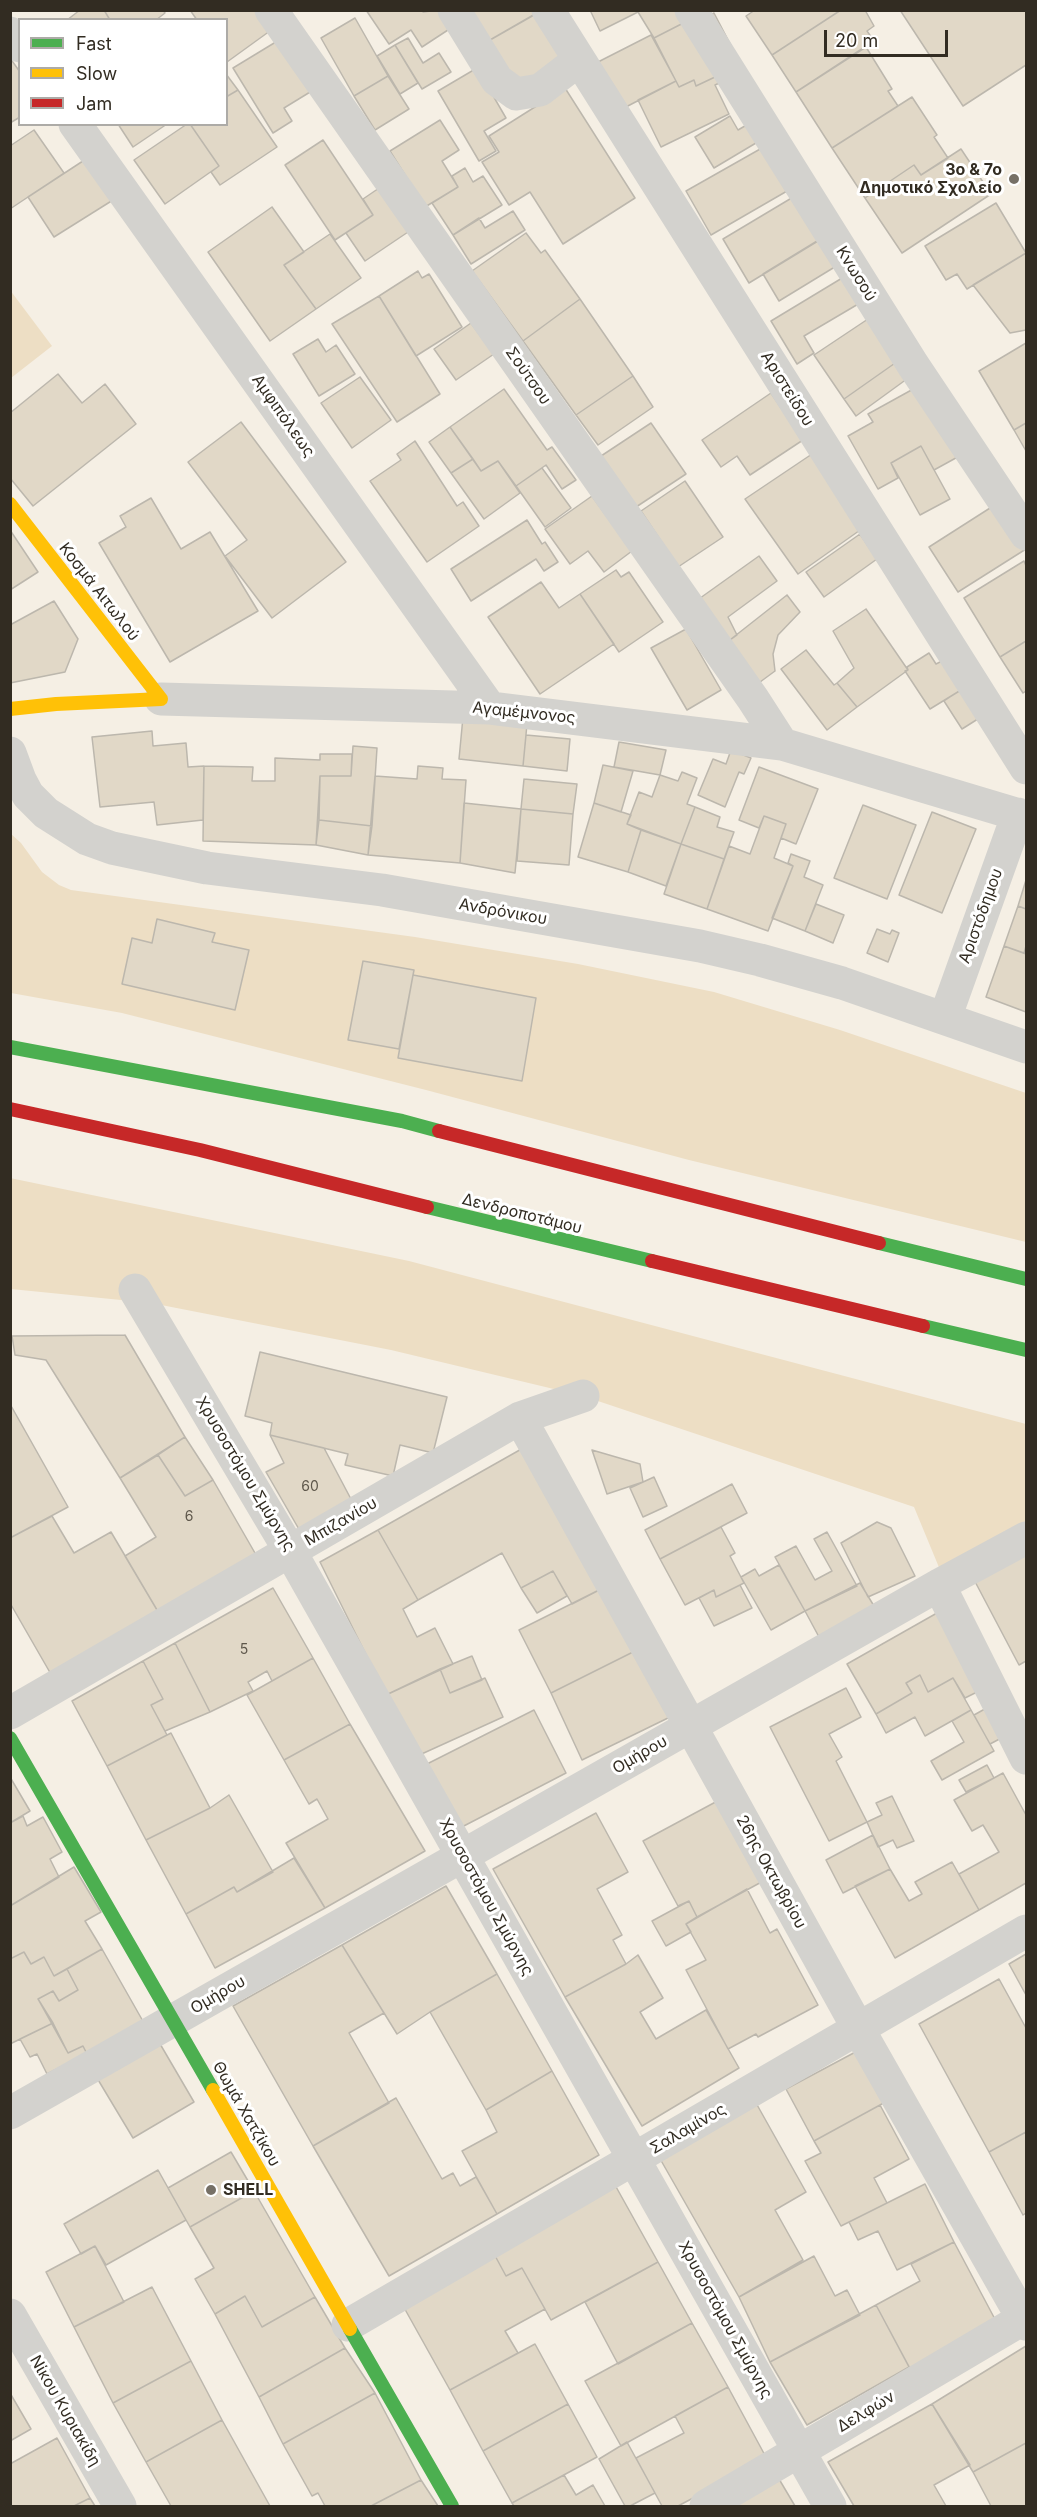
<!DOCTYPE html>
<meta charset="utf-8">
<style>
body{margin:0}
#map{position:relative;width:1037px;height:2517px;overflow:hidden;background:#f5efe4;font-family:Inter,sans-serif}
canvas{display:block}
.frame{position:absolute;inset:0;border:12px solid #322c22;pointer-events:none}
.legend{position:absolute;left:18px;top:18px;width:210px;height:108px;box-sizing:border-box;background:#fff;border:2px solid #adaba7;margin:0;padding:8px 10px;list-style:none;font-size:18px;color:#322c22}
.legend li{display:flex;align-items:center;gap:12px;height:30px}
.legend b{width:30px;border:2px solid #adaba7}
.scale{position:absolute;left:824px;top:30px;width:124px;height:27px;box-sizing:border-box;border:3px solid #322c22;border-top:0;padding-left:8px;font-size:18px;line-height:21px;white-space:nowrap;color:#322c22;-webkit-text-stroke:4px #fff;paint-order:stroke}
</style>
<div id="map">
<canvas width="1037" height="2517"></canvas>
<div class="frame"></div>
<ul class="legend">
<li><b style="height:8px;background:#4caf50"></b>Fast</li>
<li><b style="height:8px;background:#ffc107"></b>Slow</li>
<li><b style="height:8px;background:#c62828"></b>Jam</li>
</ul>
<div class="scale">20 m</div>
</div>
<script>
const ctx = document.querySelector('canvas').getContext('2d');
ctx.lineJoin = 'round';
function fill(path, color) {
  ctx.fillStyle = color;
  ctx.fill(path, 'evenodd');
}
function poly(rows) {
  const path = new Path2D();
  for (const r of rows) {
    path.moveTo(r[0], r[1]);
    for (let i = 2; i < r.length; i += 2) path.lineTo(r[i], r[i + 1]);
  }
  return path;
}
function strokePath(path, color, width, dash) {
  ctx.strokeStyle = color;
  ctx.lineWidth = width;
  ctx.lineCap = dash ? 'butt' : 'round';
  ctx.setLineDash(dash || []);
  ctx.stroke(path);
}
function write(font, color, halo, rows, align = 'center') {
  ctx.font = font + ' Inter,sans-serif';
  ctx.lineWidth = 6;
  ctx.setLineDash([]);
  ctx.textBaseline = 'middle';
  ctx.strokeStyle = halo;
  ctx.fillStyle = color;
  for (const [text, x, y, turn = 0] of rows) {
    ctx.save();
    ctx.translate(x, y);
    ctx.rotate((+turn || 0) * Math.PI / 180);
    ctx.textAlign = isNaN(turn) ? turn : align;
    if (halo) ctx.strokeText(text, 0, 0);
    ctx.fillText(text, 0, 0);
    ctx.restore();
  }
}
fill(poly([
 [10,290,52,346,11,378,10,378],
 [10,833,21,843,42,872,59,885,71,890,415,937,578,964,714,992,840,1030,1026,1093,1026,1242,689,1160,426,1090,122,1013,11,993],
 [10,1178,409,1261,1026,1424,1026,1532,943,1577,914,1507,583,1396,391,1350,151,1303,11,1289]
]), '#eddec4');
const building = poly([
 [80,10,104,10,110,20,67,20,80,10],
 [104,10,163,10,165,13,156,20,110,20,104,10],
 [190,10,262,10,274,28,227,62,226,20,197,20,190,10],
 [366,10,422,10,423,12,439,10,451,28,422,47,411,30,389,44,366,10],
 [464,10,542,10,483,44,464,10],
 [590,10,697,10,699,15,654,38,638,12,600,31,590,10],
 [755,10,841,10,772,55,746,16,755,10],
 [841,10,865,10,874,26,867,31,874,41,796,92,772,55,841,10],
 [900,10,1026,10,1026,65,963,106,900,10],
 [541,11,564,62,518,89,483,44,541,11],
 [714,13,737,57,715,77,696,86,694,80,679,87,654,38,699,15,702,20,714,13],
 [355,18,388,76,354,96,321,38,355,18],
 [651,35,676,81,622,109,598,62,651,35],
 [284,37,315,89,284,108,292,121,273,133,233,68,284,37],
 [408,38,423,63,439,53,451,72,422,89,395,45,408,38],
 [395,45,418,83,400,94,377,56,395,45],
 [866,47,892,89,888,91,898,106,832,148,796,92,866,47],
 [10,58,20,72,20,117,10,123,10,58],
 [477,68,506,118,484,131,496,151,479,161,438,91,477,68],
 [226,74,238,90,226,97,226,74],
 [388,76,409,109,375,130,354,96,388,76],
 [715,77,726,80,715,85,729,114,661,147,638,100,676,81,679,87,694,80,696,86,715,77],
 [565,88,635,198,563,244,530,192,509,205,482,162,499,152,489,136,565,88],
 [238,90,277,147,220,185,211,172,219,166,190,124,226,124,226,97,238,90],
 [912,97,937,135,934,137,948,158,921,175,914,165,865,198,832,148,912,97],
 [730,116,738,130,750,123,761,140,714,168,695,137,730,116],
 [440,120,459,150,442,161,458,187,425,207,390,151,440,120],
 [118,124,167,124,133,147,118,124],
 [187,124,190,124,219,166,165,204,134,160,187,124],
 [34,130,64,173,10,209,10,146,34,130],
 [323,140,373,215,335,240,285,165,323,140],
 [769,144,794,187,711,235,686,191,769,144],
 [961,149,991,194,902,253,865,198,914,165,921,175,961,149],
 [86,159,113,200,54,237,28,197,86,159],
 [465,168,473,182,483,176,502,205,453,235,432,203,458,187,452,176,465,168],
 [385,184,414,228,365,261,346,233,373,215,363,199,385,184],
 [810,187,836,230,749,283,723,239,810,187],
 [996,203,1026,253,967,289,957,274,946,280,925,246,996,203],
 [272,207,304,252,284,265,316,309,270,341,208,252,272,207],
 [513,211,525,230,471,264,453,235,479,218,485,228,513,211],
 [526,233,541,253,545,250,580,299,523,341,472,271,526,233],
 [330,234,361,278,316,309,284,265,330,234],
 [822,238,838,265,779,301,763,274,822,238],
 [1026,253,1026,330,1010,333,973,285,1026,253],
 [867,263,882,290,804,336,814,353,797,364,771,321,867,263],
 [418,271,422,278,429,274,462,327,416,356,379,296,418,271],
 [379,296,440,394,397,422,332,324,379,296],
 [580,299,633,376,576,415,523,341,580,299],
 [874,315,898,361,844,399,814,355,874,315],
 [471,323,494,354,456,380,434,349,471,323],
 [318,339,326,352,336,345,355,374,319,396,293,354,318,339],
 [1026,343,1026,423,1014,430,979,371,1026,343],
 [898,361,922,368,856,416,844,399,898,361],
 [58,374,82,403,105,384,136,424,33,506,10,478,10,413,58,374],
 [633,376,653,407,598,445,576,415,633,376],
 [360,377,391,420,352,448,321,403,360,377],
 [935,377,974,448,934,470,921,446,891,463,898,478,878,489,848,436,873,422,868,414,935,377],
 [504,389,547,450,552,447,576,480,562,489,546,465,516,486,498,461,481,471,450,427,504,389],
 [771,393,803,440,750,475,737,456,721,467,702,440,771,393],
 [241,422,346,562,272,618,225,556,247,540,188,462,241,422],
 [651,423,686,474,630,511,595,460,651,423],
 [1026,423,1026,451,1014,430,1026,423],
 [450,427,473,459,451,473,429,442,450,427],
 [415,441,457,506,463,502,479,526,427,562,370,481,401,460,397,454,415,441],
 [921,446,950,499,920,515,891,463,921,446],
 [812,454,863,528,798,574,745,499,812,454],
 [473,459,481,471,498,461,520,493,484,519,451,473,473,459],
 [542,468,571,508,545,527,516,486,542,468],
 [685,481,723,537,678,567,641,511,685,481],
 [1012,494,1026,549,958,592,929,547,1012,494],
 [592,496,632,551,604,572,588,551,570,564,545,529,592,496],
 [151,498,181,549,210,532,258,611,170,662,99,543,126,527,120,516,151,498],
 [527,520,542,544,545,542,558,562,544,571,536,559,471,601,451,569,527,520],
 [10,530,38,572,10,590,10,530],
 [860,534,877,559,824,597,806,572,860,534],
 [759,556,777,581,728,617,737,635,726,643,696,601,759,556],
 [1024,561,1026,566,1026,641,1000,657,964,598,1024,561],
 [616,570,621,577,629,572,663,622,619,652,580,594,616,570],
 [541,582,559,608,580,594,614,644,540,694,488,617,541,582],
 [787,595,800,612,778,635,773,654,775,671,756,685,726,643,787,595],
 [54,601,78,639,65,672,10,683,10,625,54,601],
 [866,609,908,670,857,707,837,683,854,668,833,631,866,609],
 [686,629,721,690,687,710,651,648,686,629],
 [1026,641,1026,691,1023,693,1000,657,1026,641],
 [806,650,834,685,837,683,857,707,827,730,781,669,806,650],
 [929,653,936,664,942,661,961,690,930,709,905,671,908,670,907,667,929,653],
 [962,689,981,717,962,729,944,701,962,689],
 [463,717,527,724,523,766,459,759,463,717],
 [152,731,153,746,186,743,188,767,204,766,203,820,157,825,154,802,100,807,92,737,152,731],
 [526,735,570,739,567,771,523,766,526,735],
 [619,742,666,750,660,775,614,767,619,742],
 [353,746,377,748,372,826,319,820,320,776,351,776,353,746],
 [731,750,751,758,744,774,739,772,725,807,698,795,713,759,726,764,731,750],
 [320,754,352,754,351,776,320,776,316,845,203,841,204,766,253,767,252,781,275,781,275,758,320,760,320,754],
 [603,765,633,771,621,812,594,803,603,765],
 [418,766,443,768,442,779,466,780,460,863,368,855,375,776,417,779,418,766],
 [759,767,818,789,796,844,781,838,786,824,764,816,759,828,739,820,759,767],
 [682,772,697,778,687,804,695,807,681,844,627,824,639,792,652,797,660,775,678,781,682,772],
 [524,779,577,784,573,814,521,809,524,779],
 [464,803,521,809,515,873,460,863,464,803],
 [594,803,631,815,627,824,641,830,628,872,578,857,594,803],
 [863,805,916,825,887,899,834,878,863,805],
 [695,807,720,817,717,827,734,832,724,859,681,844,695,807],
 [521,809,573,814,569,865,517,861,521,809],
 [932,812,976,829,942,913,899,895,932,812],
 [764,816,786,824,774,858,793,866,768,931,707,909,729,846,750,854,764,816],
 [319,820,372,826,368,855,316,845,319,820],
 [641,830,681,844,666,886,628,872,641,830],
 [681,844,724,859,707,909,664,894,681,844],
 [791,854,810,861,804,877,823,885,805,931,772,918,793,866,788,863,791,854],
 [1026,880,1026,909,1018,906,1026,880],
 [816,904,844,915,833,943,805,931,816,904],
 [1018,906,1026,909,1026,946,1024,953,1004,946,1018,906],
 [157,919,215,933,212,942,249,950,235,1010,122,984,132,938,152,943,157,919],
 [877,929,890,934,892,930,899,933,888,962,867,953,877,929],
 [1004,946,1026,954,1026,1012,986,997,1004,946],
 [363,961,414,970,399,1049,348,1040,363,961],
 [413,975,536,998,522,1081,398,1058,413,975],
 [125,1335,185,1437,120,1478,46,1360,15,1355,12,1336,125,1335],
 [260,1352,447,1397,433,1453,400,1445,393,1476,345,1465,348,1454,270,1435,272,1423,245,1416,260,1352],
 [10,1404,68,1507,10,1538,10,1404],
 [270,1435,324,1448,352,1501,300,1531,266,1472,284,1463,270,1435],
 [185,1437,213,1480,185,1496,158,1455,185,1437],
 [525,1447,605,1587,572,1604,553,1571,521,1588,502,1553,418,1600,378,1530,525,1447],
 [592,1450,640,1464,643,1482,607,1494,592,1450],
 [158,1455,185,1496,213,1480,259,1560,160,1615,125,1556,156,1537,120,1478,158,1455],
 [654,1477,667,1506,643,1517,630,1488,654,1477],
 [732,1484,747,1513,660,1559,645,1530,732,1484],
 [52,1516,74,1553,111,1532,160,1615,52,1676,10,1603,10,1538,52,1516],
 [877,1522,891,1528,915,1576,868,1597,841,1543,877,1522],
 [721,1527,735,1553,730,1556,744,1583,716,1597,714,1590,685,1605,660,1559,721,1527],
 [378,1530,418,1600,403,1609,417,1637,435,1628,453,1664,386,1695,320,1562,378,1530],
 [827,1532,857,1586,805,1611,775,1557,796,1546,815,1580,832,1571,814,1539,827,1532],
 [1026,1550,1026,1661,1019,1665,971,1574,1026,1550],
 [779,1565,805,1611,771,1630,741,1577,755,1569,759,1576,779,1565],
 [553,1571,567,1596,537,1613,521,1588,553,1571],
 [860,1583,874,1606,819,1637,805,1611,860,1583],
 [740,1585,752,1608,714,1626,699,1598,714,1590,716,1597,740,1585],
 [605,1587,637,1650,551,1693,519,1630,605,1587],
 [273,1588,313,1658,272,1681,267,1671,248,1682,253,1691,210,1712,175,1643,273,1588],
 [937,1613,981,1690,965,1698,953,1678,928,1692,920,1675,906,1683,912,1693,876,1714,847,1664,937,1613],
 [175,1643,210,1712,165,1731,151,1705,163,1699,143,1661,175,1643],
 [637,1650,670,1717,582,1760,551,1693,637,1650],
 [472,1656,482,1680,450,1693,440,1669,472,1656],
 [313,1658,350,1724,284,1760,247,1695,313,1658],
 [143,1661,163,1699,151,1705,167,1735,107,1766,72,1701,143,1661],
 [440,1669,450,1693,485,1678,503,1717,415,1757,386,1695,440,1669],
 [920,1675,928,1692,953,1678,971,1710,925,1736,915,1717,886,1733,876,1714,912,1693,906,1683,920,1675],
 [846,1688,861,1717,829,1734,842,1757,836,1761,867,1822,829,1841,770,1727,846,1688],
 [992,1705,1009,1734,990,1744,974,1715,992,1705],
 [534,1710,566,1773,458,1829,425,1765,534,1710],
 [971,1710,994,1751,942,1780,931,1761,964,1742,952,1721,971,1710],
 [350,1724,425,1851,325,1908,286,1843,328,1819,317,1799,309,1804,284,1760,350,1724],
 [171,1733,210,1808,146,1840,107,1766,171,1733],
 [987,1765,994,1778,966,1792,959,1780,987,1765],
 [1003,1773,1026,1815,1026,1883,979,1910,959,1874,999,1852,983,1825,972,1831,954,1800,1003,1773],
 [10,1777,30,1811,10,1823,10,1777],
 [229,1795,273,1872,237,1892,234,1887,186,1914,146,1840,210,1808,229,1795],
 [892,1796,914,1841,897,1848,893,1840,878,1847,867,1822,882,1815,876,1803,892,1796],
 [723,1798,767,1879,697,1917,689,1901,678,1906,643,1841,723,1798],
 [596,1813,628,1872,597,1889,622,1935,613,1940,626,1964,565,1997,493,1869,596,1813],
 [23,1816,27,1826,43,1817,62,1852,50,1859,59,1877,10,1906,10,1823,23,1816],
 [873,1835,890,1869,843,1893,826,1860,873,1835],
 [294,1858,325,1908,215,1968,186,1914,234,1887,237,1892,294,1858],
 [952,1862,979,1910,895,1958,855,1886,890,1869,909,1901,922,1894,915,1882,952,1862],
 [74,1867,101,1912,85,1921,102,1949,54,1976,44,1957,31,1964,24,1952,10,1959,10,1906,74,1867],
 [446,1886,497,1974,430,2012,397,2034,342,1945,446,1886],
 [747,1889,770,1933,777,1929,818,2005,758,2037,756,2034,728,2049,686,1970,706,1960,686,1924,747,1889],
 [689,1901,697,1917,686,1924,691,1932,666,1946,652,1921,689,1901],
 [342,1945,384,2013,349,2033,389,2103,313,2146,233,2006,342,1945],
 [102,1949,144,2023,87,2054,83,2046,68,2053,38,1999,53,1991,59,2001,78,1990,67,1969,102,1949],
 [24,1952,31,1964,44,1957,54,1976,67,1969,78,1990,59,2001,53,1991,38,1999,53,2023,10,2044,10,1959,24,1952],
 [1026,1954,1026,1995,1009,1964,1026,1954],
 [638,1955,663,1998,640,2012,656,2039,706,2010,739,2068,642,2126,565,1997,626,1964,638,1955],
 [497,1974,552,2071,486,2110,430,2012,497,1974],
 [999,1979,1026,2028,1026,2132,989,2152,919,2024,999,1979],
 [53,2023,68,2053,83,2046,87,2054,47,2074,37,2054,30,2057,20,2039,53,2023],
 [156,2037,194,2102,133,2138,94,2073,156,2037],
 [863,2048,891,2099,814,2141,786,2089,863,2048],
 [552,2071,599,2155,497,2214,462,2151,497,2132,486,2110,552,2071],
 [396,2098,442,2179,453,2173,460,2186,476,2177,497,2214,389,2276,313,2146,396,2098],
 [756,2103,806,2192,775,2210,803,2260,739,2297,659,2157,756,2103],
 [880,2105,909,2159,874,2178,887,2203,841,2226,805,2161,821,2153,814,2141,880,2105],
 [1026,2132,1026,2213,1023,2215,989,2152,1026,2132],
 [231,2152,254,2191,190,2227,168,2188,231,2152],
 [158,2170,186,2220,106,2265,95,2246,81,2254,64,2224,158,2170],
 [925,2184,954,2242,897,2270,878,2231,858,2240,849,2222,925,2184],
 [615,2185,658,2262,551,2320,522,2268,506,2276,493,2252,615,2185],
 [254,2191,315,2297,262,2327,245,2296,215,2314,195,2279,214,2268,190,2227,254,2191],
 [954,2242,997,2323,913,2374,876,2305,920,2281,911,2264,954,2242],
 [95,2246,124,2302,74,2327,46,2272,95,2246],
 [493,2252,506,2276,522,2268,545,2309,505,2331,518,2353,450,2390,402,2304,493,2252],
 [814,2256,835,2296,847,2290,860,2315,770,2362,739,2297,814,2256],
 [658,2262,692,2323,618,2364,585,2302,658,2262],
 [152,2287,191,2361,113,2403,74,2327,152,2287],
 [245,2296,262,2327,315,2297,345,2348,259,2397,215,2314,245,2296],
 [876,2305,909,2367,807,2425,770,2362,876,2305],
 [692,2323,728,2387,621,2446,585,2381,692,2323],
 [535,2344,568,2404,483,2451,450,2390,535,2344],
 [1026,2346,1026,2443,973,2472,932,2404,1026,2346],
 [345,2348,375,2393,283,2444,259,2397,345,2348],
 [191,2361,222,2420,146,2462,113,2403,191,2361],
 [728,2387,767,2459,678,2506,662,2506,636,2458,684,2433,675,2416,728,2387],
 [10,2393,31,2429,10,2441,10,2393],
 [375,2393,421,2480,371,2506,325,2506,318,2493,312,2496,283,2444,375,2393],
 [568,2404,597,2457,512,2503,483,2451,568,2404],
 [932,2404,970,2465,934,2485,946,2506,854,2506,828,2462,932,2404],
 [222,2420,270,2506,171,2506,146,2462,222,2420],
 [57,2438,90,2498,74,2506,10,2506,10,2464,57,2438],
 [627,2442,655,2493,630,2506,625,2506,599,2459,627,2442],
 [1026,2443,1026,2506,991,2506,973,2472,1026,2443],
 [564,2475,576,2495,593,2485,605,2506,514,2506,512,2503,564,2475],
 [779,2479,795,2506,731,2506,779,2479],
 [421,2480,438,2506,371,2506,421,2480],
 [90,2498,95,2506,74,2506,90,2498]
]);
fill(building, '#e1d8c7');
strokePath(building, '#bcb7ad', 1.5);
strokePath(poly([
 [271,10,753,699,782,744],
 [454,10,497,80,516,94,540,90,579,60],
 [548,10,1026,768],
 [691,10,913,365,1026,534],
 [10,33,20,46],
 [75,124,490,708],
 [161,699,490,708,782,744,1026,817],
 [10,753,20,780,28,795,46,813,87,839,112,848,207,868,382,890,700,946,760,960,842,983,1026,1047],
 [945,1018,1018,814],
 [135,1290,290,1551,830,2506],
 [520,1418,859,2030,1026,2324],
 [939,1585,1026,1758],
 [10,1713,520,1418,583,1396],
 [10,2113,939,1585,1026,1538],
 [10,2315,120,2506],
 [348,2325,1026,1931],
 [706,2506,1026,2317]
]), '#d3d2ce', 33);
strokePath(poly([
 [10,1047,402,1121,439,1131],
 [427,1207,652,1261],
 [879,1243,1026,1279],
 [923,1326,1026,1350],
 [10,1738,213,2090],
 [350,2329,452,2506]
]), '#4caf50', 14);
strokePath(poly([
 [10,504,161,699],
 [10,709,56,704,161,699],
 [213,2090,350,2329]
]), '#ffc107', 14);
strokePath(poly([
 [10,1109,200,1150,427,1207],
 [439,1131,879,1243],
 [652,1261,923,1326]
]), '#c62828', 14);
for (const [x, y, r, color] of [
 [1014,179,6,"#767066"],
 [211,2190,6,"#767066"]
]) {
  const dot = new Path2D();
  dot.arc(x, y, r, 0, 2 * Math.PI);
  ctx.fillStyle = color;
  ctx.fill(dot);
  strokePath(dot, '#fff', 2);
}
write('14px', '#5e574b', null, [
 ["60",310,1487],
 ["6",189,1517],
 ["5",244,1650]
]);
write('bold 16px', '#322c22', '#fff', [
 ["3ο & 7ο",1002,170],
 ["Δημοτικό Σχολείο",1002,188],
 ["SHELL",223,2190,"left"]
], 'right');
write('16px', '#322c22', '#fff', [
 ["Κνωσού",856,274,58],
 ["Σούτσου",528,376,55],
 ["Αριστείδου",787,389,58],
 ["Αμφιπόλεως",283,416,55],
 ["Κοσμά Αιτωλού",99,592,52],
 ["Αγαμέμνονος",524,713,6],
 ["Ανδρόνικου",503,912,10],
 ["Αριστόδημου",981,916,-70],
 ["Δενδροποτάμου",522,1214,14],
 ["Χρυσοστόμου Σμύρνης",245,1474,59],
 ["Μπιζανίου",341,1522,-30],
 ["Ομήρου",640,1755,-30],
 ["26ης Οκτωβρίου",771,1872,61],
 ["Χρυσοστόμου Σμύρνης",486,1897,61],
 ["Ομήρου",218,1995,-30],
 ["Θωμά Χατζίκου",246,2114,60],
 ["Σαλαμίνος",688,2129,-30],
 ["Χρυσοστόμου Σμύρνης",725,2320,61],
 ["Νίκου Κυριακίδη",65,2411,60],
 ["Δελφών",866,2412,-31]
]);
</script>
